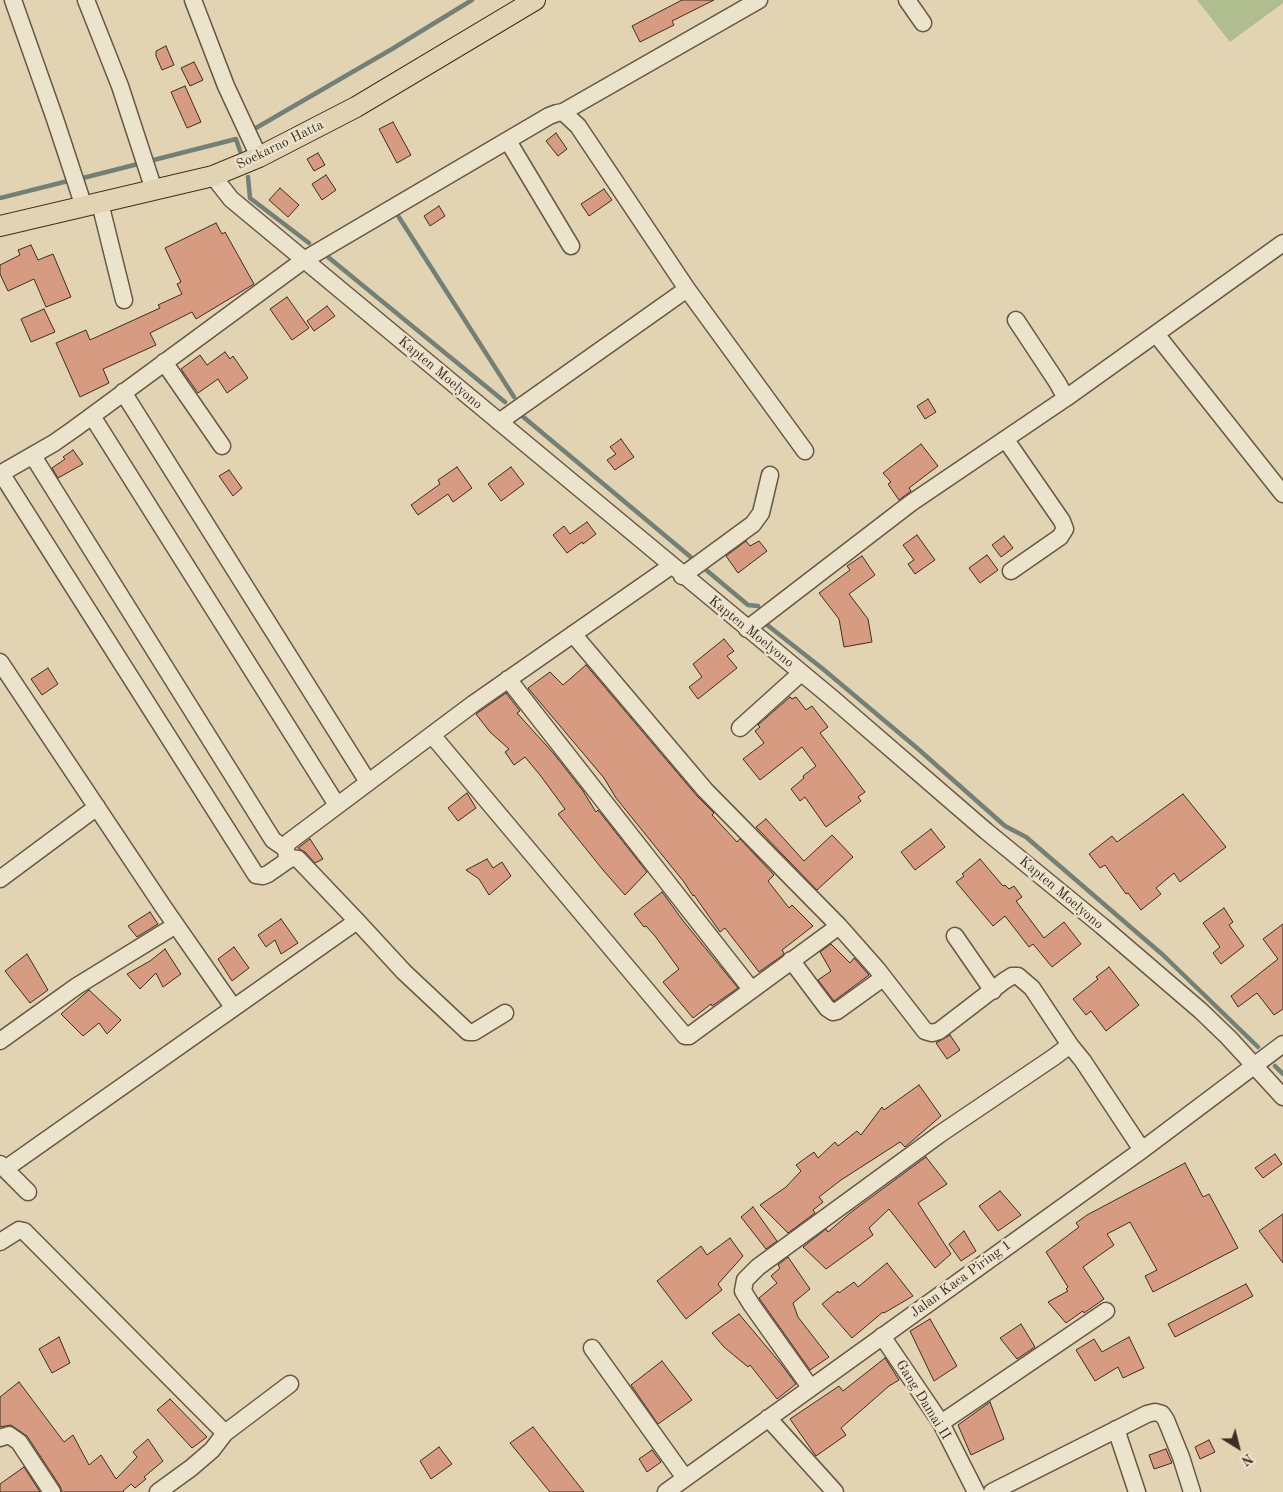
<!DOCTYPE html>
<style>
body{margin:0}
#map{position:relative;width:1283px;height:1492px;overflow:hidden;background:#e2d4b2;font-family:"Old Standard TT",serif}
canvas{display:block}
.north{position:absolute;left:1213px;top:1422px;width:50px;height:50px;-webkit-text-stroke:4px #ece3cd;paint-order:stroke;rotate:144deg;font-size:14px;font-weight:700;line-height:20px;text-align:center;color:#3f2d21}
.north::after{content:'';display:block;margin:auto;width:18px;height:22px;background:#3f2d21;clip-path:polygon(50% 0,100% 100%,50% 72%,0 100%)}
</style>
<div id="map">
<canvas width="1283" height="1492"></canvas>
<div class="north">N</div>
</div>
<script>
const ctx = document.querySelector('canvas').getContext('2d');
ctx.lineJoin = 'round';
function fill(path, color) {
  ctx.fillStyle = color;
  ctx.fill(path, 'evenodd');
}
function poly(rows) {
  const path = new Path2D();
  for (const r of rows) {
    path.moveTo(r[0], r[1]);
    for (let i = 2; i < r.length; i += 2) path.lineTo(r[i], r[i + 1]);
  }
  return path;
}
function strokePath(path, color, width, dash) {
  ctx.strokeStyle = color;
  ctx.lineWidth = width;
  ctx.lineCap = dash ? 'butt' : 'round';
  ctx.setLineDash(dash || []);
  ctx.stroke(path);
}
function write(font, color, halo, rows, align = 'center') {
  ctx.font = font + ' "Old Standard TT",serif';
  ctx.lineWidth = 4.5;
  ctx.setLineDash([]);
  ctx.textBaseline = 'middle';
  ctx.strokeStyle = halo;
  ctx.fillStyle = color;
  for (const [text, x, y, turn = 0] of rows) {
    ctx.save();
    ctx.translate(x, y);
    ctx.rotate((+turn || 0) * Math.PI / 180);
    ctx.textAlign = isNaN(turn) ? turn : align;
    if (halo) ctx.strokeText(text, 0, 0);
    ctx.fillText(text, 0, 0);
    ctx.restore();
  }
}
fill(poly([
 [1197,0,1283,0,1283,3,1230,42]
]), '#afbd8f');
strokePath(poly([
 [256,128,392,49,472,0],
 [248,177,250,198,309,243],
 [79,179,236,139,240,151],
 [0,198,72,180],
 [395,211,514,397],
 [328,257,505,402],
 [521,415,748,605,758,606],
 [766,624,823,669,917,748,1005,826,1026,837,1163,955,1258,1047],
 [1275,1066,1283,1074]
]), '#738077', 4.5);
const building = poly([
 [682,0,714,0,672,21,674,25,640,42,632,26,682,0],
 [166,46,174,65,162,70,156,56,156,51,166,46],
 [194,62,203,80,190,86,181,68,194,62],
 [185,86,201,122,187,128,171,92,185,86],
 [393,122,411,155,397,163,379,129,393,122],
 [556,133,567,149,558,156,546,141,556,133],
 [318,153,325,165,314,171,307,159,318,153],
 [326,175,336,190,322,200,312,184,326,175],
 [280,188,299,205,288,217,269,200,280,188],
 [604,189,612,200,589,216,581,204,604,189],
 [439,206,445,216,430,226,424,216,439,206],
 [216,223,222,234,225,232,254,284,196,319,192,312,150,333,156,345,103,369,109,383,80,397,56,343,86,330,90,340,160,308,158,305,182,294,177,284,181,282,165,248,216,223],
 [31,245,38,260,53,254,71,297,46,307,34,279,8,291,0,274,0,265,20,255,18,250,31,245],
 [287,297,309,328,292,340,270,309,287,297],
 [327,306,335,316,314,331,307,321,327,306],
 [44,309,55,332,31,342,21,319,44,309],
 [225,352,230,359,233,356,248,378,227,393,218,379,198,393,181,369,200,355,207,365,225,352],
 [928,399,936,412,925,419,917,406,928,399],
 [621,439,634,457,615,470,607,460,616,454,610,447,621,439],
 [921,444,938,466,909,488,911,491,899,500,888,484,891,482,883,473,921,444],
 [73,450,83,464,58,478,52,468,65,459,63,457,73,450],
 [457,467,472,488,453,502,448,494,418,515,411,505,440,484,438,480,457,467],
 [511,467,524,484,501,501,488,484,511,467],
 [229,470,242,488,233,496,219,476,229,470],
 [587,522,596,534,583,544,582,542,567,553,553,535,564,526,570,534,587,522],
 [917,535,935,560,915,574,908,564,914,560,903,545,917,535],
 [1004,536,1013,548,1001,557,992,545,1004,536],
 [746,541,750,546,759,541,767,551,738,573,726,556,746,541],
 [987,555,998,570,980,583,969,568,987,555],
 [862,556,875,575,849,594,868,619,872,642,844,647,839,619,819,593,850,570,847,566,862,556],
 [724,639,734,651,727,656,737,668,698,699,689,687,702,677,693,664,724,639],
 [586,665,697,796,714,813,712,815,737,842,740,839,774,875,768,881,789,908,792,905,813,926,782,950,784,953,783,955,759,972,725,928,720,932,694,895,693,896,684,882,616,798,604,778,528,688,550,672,563,685,586,665],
 [48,668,58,684,42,695,31,679,48,668],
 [506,693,520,711,517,713,554,754,583,791,596,812,598,810,647,872,625,895,603,870,558,814,565,809,540,775,525,757,514,765,505,752,509,749,490,732,476,714,506,693],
 [790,697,792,699,796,697,806,710,812,706,828,727,820,733,865,792,858,797,861,801,826,827,805,797,800,801,791,789,804,778,803,776,816,766,802,747,760,780,743,759,764,743,755,731,760,727,758,725,790,697],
 [467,793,476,808,458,821,448,808,467,793],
 [1183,794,1226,847,1180,882,1174,873,1156,888,1161,894,1141,910,1128,893,1126,894,1105,865,1100,868,1089,854,1112,836,1117,842,1183,794],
 [766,819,804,861,832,835,853,857,817,890,756,827,766,819],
 [931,829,945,847,915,870,901,852,931,829],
 [310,839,323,859,315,863,305,852,298,848,310,839],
 [487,859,493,868,502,862,511,876,489,895,479,879,466,870,487,859],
 [980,859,1003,886,1005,885,1009,889,1014,886,1022,897,1016,901,1044,938,1064,922,1081,944,1052,967,1033,944,1029,947,1005,916,993,926,956,882,964,876,962,874,980,859],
 [662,892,684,922,738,988,712,1006,711,1004,693,1018,663,982,679,969,655,936,646,926,644,927,634,914,662,892],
 [1224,908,1233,922,1229,925,1244,946,1221,964,1213,953,1220,947,1203,923,1224,908],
 [150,912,158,924,137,937,128,926,150,912],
 [281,919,298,943,281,954,275,940,266,947,258,935,281,919],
 [1283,924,1283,1009,1274,1015,1257,993,1238,1007,1231,996,1278,959,1263,939,1283,924],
 [831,944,850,963,854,958,869,975,834,1001,818,980,831,971,820,952,831,944],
 [234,947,249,968,232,981,218,959,234,947],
 [165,949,181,974,163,987,156,973,140,989,127,974,150,961,165,949],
 [27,954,48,990,30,1003,5,971,27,954],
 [1109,967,1139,1005,1106,1031,1091,1011,1086,1015,1073,999,1098,979,1096,977,1109,967],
 [89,990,121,1020,107,1034,99,1023,83,1036,61,1014,89,990],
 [950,1035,960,1050,947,1059,936,1043,950,1035],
 [919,1085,941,1116,905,1147,900,1142,841,1180,819,1197,823,1202,813,1210,815,1213,788,1233,760,1205,786,1187,801,1171,796,1165,814,1152,818,1158,835,1142,838,1146,857,1131,861,1135,882,1107,884,1110,919,1085],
 [1275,1154,1282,1164,1263,1178,1255,1168,1275,1154],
 [926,1157,947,1184,918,1203,951,1254,935,1268,889,1209,869,1228,873,1235,826,1269,803,1247,826,1229,828,1232,850,1213,926,1157],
 [1185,1163,1203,1197,1209,1194,1238,1248,1153,1292,1145,1276,1157,1270,1130,1222,1107,1234,1114,1245,1083,1267,1104,1299,1084,1313,1083,1311,1066,1323,1048,1302,1068,1291,1066,1289,1068,1287,1046,1252,1079,1227,1076,1223,1087,1215,1185,1163],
 [1000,1191,1021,1215,998,1231,979,1206,1000,1191],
 [753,1207,777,1241,766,1249,741,1217,753,1207],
 [1283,1214,1283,1263,1259,1231,1283,1214],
 [964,1231,976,1251,961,1261,949,1244,964,1231],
 [730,1238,743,1256,718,1284,722,1290,686,1319,657,1281,701,1246,707,1255,730,1238],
 [788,1257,810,1289,793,1303,798,1317,829,1357,810,1370,759,1298,777,1283,771,1276,780,1268,778,1265,788,1257],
 [887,1263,913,1296,884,1313,883,1312,852,1338,822,1304,838,1291,839,1293,854,1282,858,1287,887,1263],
 [1246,1284,1253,1296,1175,1337,1168,1324,1246,1284],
 [739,1314,781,1364,796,1384,777,1399,750,1365,748,1367,724,1347,712,1333,739,1314],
 [930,1319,957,1366,934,1381,910,1331,930,1319],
 [1021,1324,1035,1347,1017,1359,1000,1338,1021,1324],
 [59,1337,70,1363,52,1373,39,1349,59,1337],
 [1129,1337,1144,1368,1123,1378,1118,1367,1095,1381,1076,1350,1094,1339,1102,1352,1129,1337],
 [885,1358,899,1380,889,1386,841,1428,846,1435,816,1456,790,1419,839,1386,843,1391,885,1358],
 [662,1361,692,1400,658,1424,631,1385,662,1361],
 [19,1382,64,1442,73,1435,89,1465,101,1455,116,1479,137,1457,133,1452,148,1439,163,1461,144,1477,146,1479,135,1488,131,1484,123,1491,124,1492,62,1492,60,1486,27,1436,11,1425,0,1427,0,1397,19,1382],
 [170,1399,207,1437,192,1448,157,1410,170,1399],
 [990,1402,1004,1439,971,1455,958,1425,990,1402],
 [533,1427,584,1492,550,1492,510,1443,533,1427],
 [1209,1440,1215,1452,1200,1459,1195,1447,1209,1440],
 [439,1447,452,1464,431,1479,420,1461,439,1447],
 [1166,1449,1172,1463,1154,1469,1149,1455,1166,1449],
 [652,1450,661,1462,647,1472,639,1459,652,1450],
 [24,1467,40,1492,0,1492,0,1484,24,1467]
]);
fill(building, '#d79b82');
strokePath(building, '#3f2d21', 1);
const minor = poly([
 [13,0,55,119,84,207],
 [86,0,120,86,154,190],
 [193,0,226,86,259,157],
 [907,0,923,23],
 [563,112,759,0],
 [508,141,571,246],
 [213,176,231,199,832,698,986,831,1102,926,1201,1011,1229,1038,1283,1097],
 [100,203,124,300],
 [1016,320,1057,382,1066,398],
 [1156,334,1283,494],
 [164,362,222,446],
 [123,392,368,782],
 [92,416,337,805],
 [499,422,687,289],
 [1006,440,1062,521,1065,529,1060,537,1011,571],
 [33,456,273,840,286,849],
 [1,473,256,875,263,876,268,874,291,858,298,859,357,921,404,972,468,1032,474,1032,505,1013],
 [0,474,54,443,74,429,304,260,549,116,557,113,563,112,578,126,687,289,805,451],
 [682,576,753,524,761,513,770,475],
 [747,629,911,503,1066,398,1283,243],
 [573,634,705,790,839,926,877,969,925,1031,932,1033,939,1031,1004,981,1012,976,1018,976,1032,988,1070,1045],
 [0,662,164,908,233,1007],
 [508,679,751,989],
 [740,728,801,673],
 [432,735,685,1036,689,1036,839,926],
 [287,860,286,849,287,844,290,841,473,704,671,566],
 [0,879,97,807],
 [955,936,993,991],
 [791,960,827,1008,833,1012,837,1011,883,978],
 [0,1041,77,986,176,925],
 [0,1164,28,1192],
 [5,1169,357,921],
 [0,1242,19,1230,24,1231,225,1433],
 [882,1336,941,1423,976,1492],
 [592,1348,685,1478],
 [810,1387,751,1304,743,1291,745,1280,758,1267,940,1134,1054,1057,1070,1045,1083,1061,1142,1150],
 [768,1418,835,1492],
 [941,1423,1106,1311],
 [1116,1429,1137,1492],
 [0,1438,9,1435,19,1442,52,1492],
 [158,1492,191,1468,212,1450,225,1433,290,1384],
 [666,1492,1142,1150,1283,1044],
 [992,1492,1147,1414,1155,1412,1162,1414,1166,1420,1181,1457,1192,1492]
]);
const major = poly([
 [0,226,213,176,259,157,356,107,535,0]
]);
strokePath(minor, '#685745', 19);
strokePath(major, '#3f2d21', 22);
strokePath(minor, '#ece3cd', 16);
strokePath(major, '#e2d4b2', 20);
write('14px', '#3f2d21', '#ece3cd', [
 ["Soekarno Hatta",280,145,-26],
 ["Kapten Moelyono",440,373,40],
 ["Kapten Moelyono",751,632,39],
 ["Kapten Moelyono",1061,893,40],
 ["Jalan Kaca Piring 1",961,1279,-36],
 ["Gang Damai II",923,1400,58]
]);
</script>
